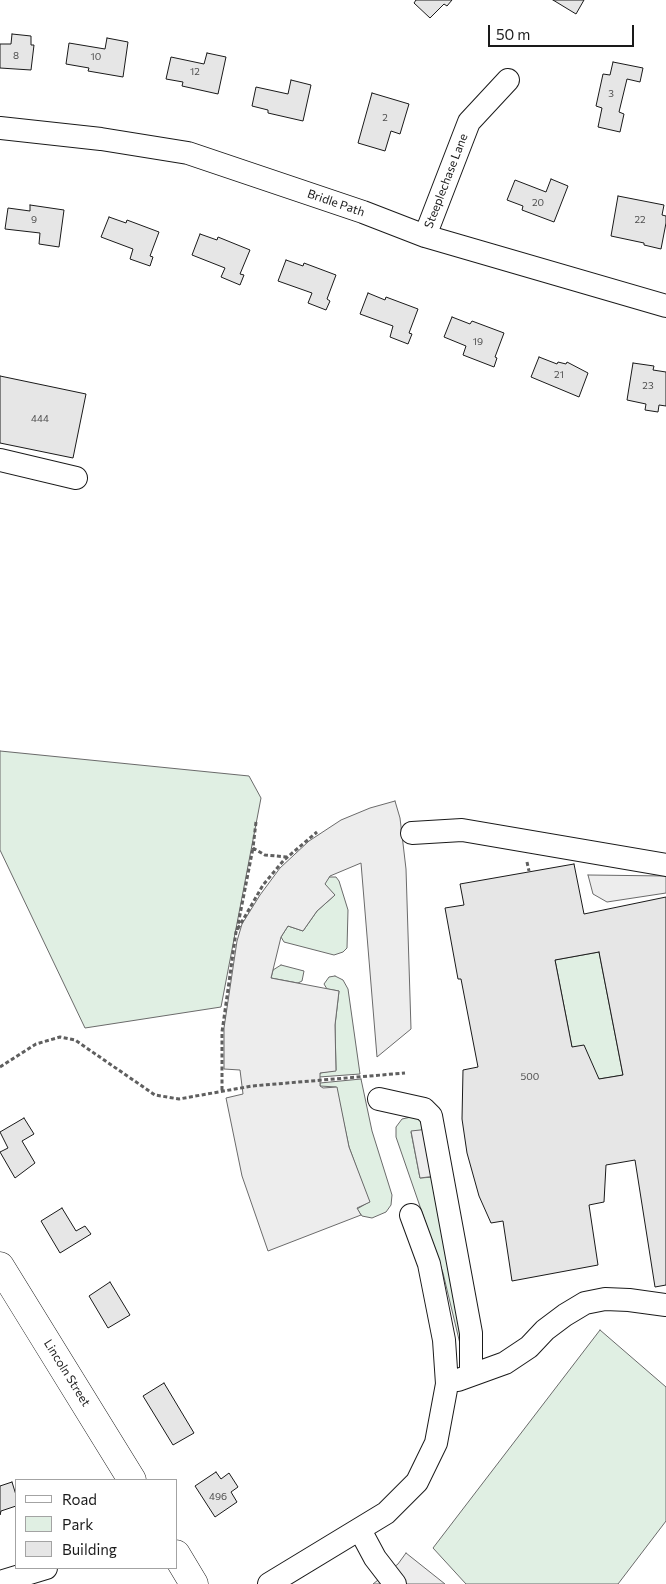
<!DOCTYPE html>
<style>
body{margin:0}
#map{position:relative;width:666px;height:1584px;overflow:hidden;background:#fff;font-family:Commissioner,sans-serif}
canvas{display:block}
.legend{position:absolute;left:15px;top:1479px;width:162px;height:90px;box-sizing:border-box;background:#fff;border:1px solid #a3a3a3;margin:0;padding:6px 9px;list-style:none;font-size:15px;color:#1a1a1a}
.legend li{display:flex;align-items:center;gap:10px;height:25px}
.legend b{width:25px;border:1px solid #a3a3a3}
.scale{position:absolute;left:488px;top:25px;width:146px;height:22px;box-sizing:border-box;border:2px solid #1a1a1a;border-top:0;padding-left:6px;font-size:15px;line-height:18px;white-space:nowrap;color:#1a1a1a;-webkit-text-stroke:4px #fff;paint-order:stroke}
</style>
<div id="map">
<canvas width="666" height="1584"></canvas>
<ul class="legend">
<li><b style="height:6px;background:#fff"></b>Road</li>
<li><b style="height:14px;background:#e0efe3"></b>Park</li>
<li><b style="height:14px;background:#e6e6e6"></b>Building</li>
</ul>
<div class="scale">50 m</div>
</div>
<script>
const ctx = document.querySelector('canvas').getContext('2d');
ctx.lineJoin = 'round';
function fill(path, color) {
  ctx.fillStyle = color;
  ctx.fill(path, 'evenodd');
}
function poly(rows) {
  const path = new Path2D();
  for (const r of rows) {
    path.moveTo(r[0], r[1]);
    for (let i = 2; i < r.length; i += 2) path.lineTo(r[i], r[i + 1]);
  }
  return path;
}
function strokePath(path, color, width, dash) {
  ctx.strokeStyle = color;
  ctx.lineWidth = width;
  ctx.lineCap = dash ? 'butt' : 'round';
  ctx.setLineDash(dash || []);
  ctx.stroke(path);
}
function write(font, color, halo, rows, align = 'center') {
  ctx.font = font + ' Commissioner,sans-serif';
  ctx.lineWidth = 4;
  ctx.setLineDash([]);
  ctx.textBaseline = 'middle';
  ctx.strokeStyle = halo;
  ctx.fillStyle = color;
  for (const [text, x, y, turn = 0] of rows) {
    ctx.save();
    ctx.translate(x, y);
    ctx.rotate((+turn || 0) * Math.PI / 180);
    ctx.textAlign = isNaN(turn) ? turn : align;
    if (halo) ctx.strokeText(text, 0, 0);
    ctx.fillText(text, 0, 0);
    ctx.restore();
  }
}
const green = poly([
 [0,751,249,776,261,798,221,1007,85,1028,0,850,0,751],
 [329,877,336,877,339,881,348,910,347,948,343,952,334,955,284,942,281,937,288,926,303,931,317,911,335,895,324,884,329,877],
 [599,952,623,1075,599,1079,572,1047,555,960,599,952],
 [281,965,304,971,302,981,298,983,271,978,273,970,281,965],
 [335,976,343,980,348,989,360,1074,319,1077,320,1073,336,1070,335,1025,339,991,327,989,324,984,329,977,335,976],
 [361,1079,372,1131,392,1195,391,1205,386,1212,372,1218,362,1216,357,1209,369,1202,349,1147,336,1087,320,1086,320,1083,361,1079],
 [420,1115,423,1130,411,1132,420,1178,434,1177,464,1325,461,1348,443,1273,396,1137,396,1127,402,1119,420,1115],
 [600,1330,666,1387,666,1521,618,1584,466,1584,433,1548,600,1330]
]);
fill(green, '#e0efe3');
strokePath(green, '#6a6a6a', 1);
const parking = poly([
 [395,801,400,818,406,869,411,1029,377,1057,361,863,330,876,325,884,335,895,317,911,303,931,288,926,281,937,271,978,339,991,335,1025,336,1071,320,1073,320,1086,323,1088,337,1087,349,1147,370,1202,357,1208,361,1215,268,1251,242,1176,226,1098,243,1094,240,1070,224,1069,224,1028,237,941,242,924,260,895,280,868,309,841,341,820,370,808,395,801],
 [588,875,666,876,666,893,607,902,593,894,588,875],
 [429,1129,436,1176,420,1178,411,1131,429,1129],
 [406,1553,445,1584,373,1584,398,1564,406,1553]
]);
fill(parking, '#ededed');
strokePath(parking, '#6a6a6a', 1);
const building = poly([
 [416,0,452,0,447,6,444,4,430,18,414,3,416,0],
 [553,0,584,0,576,14,553,0],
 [12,34,31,36,31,45,34,45,31,70,0,68,0,44,11,44,12,34],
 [107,38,128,42,123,77,88,71,89,68,66,64,69,43,105,49,107,38],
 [207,53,226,57,218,94,182,86,183,82,166,79,171,57,204,64,207,53],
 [613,62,643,68,640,82,627,79,619,112,624,114,620,132,598,127,602,108,596,106,603,74,610,75,613,62],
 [291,80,311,85,303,121,268,113,268,110,252,106,256,87,288,94,291,80],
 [372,93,409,104,400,134,391,131,385,151,358,143,372,93],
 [551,179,568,186,554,222,522,210,523,206,507,200,515,180,546,192,551,179],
 [618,196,664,205,662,215,666,216,666,223,661,249,644,245,644,243,611,236,618,196],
 [30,205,64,210,59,247,39,244,40,233,5,229,8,208,30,211,30,205],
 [109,217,126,223,127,220,159,232,150,256,153,257,150,266,130,259,133,249,101,237,109,217],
 [200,234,217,240,218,237,250,250,240,274,244,275,240,285,221,277,225,268,192,255,200,234],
 [286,260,303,266,304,263,336,275,327,299,330,301,326,310,308,303,312,293,278,281,286,260],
 [368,293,385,300,386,297,418,309,409,333,412,334,408,344,390,337,393,326,360,314,368,293],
 [452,317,470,324,472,321,504,333,495,357,497,358,494,367,463,355,466,346,444,337,452,317],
 [539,357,557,364,558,362,566,364,567,362,588,373,579,397,531,377,539,357],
 [633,363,654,366,653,370,666,372,666,406,659,405,658,412,645,410,646,404,627,400,633,363],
 [0,376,86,394,73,458,0,443,0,376],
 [574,864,584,914,666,897,666,1285,655,1287,635,1160,606,1165,604,1202,589,1205,598,1265,512,1281,503,1221,491,1223,479,1196,467,1153,462,1119,463,1070,478,1067,461,979,458,979,445,908,464,905,460,884,574,864],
 [599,952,623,1075,599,1079,584,1045,572,1047,555,960,599,952],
 [24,1118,34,1134,22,1141,35,1163,15,1178,0,1152,8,1148,0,1132,24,1118],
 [62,1208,76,1231,85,1226,91,1234,60,1253,41,1221,62,1208],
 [110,1282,130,1315,108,1328,89,1296,110,1282],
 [164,1383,194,1433,173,1445,143,1396,164,1383],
 [216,1472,221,1479,229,1473,238,1487,231,1492,237,1502,215,1517,195,1486,216,1472],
 [12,1482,16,1495,16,1506,1,1511,0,1515,0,1486,12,1482]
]);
fill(building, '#e6e6e6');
strokePath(building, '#1a1a1a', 1);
const minor = poly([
 [0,128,101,139,188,153,363,212,425,236,666,306],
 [425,236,469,122,508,80],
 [0,460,76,478],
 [412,833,462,830,666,865],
 [379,1099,424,1109,431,1116,471,1333,471,1375],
 [458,1380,505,1363,529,1347,545,1330,565,1315,585,1303,605,1299,629,1300,666,1305],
 [360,1530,375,1558,395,1584],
 [0,1582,46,1568],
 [269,1584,386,1513,417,1482,436,1443,447,1384,444,1340,429,1264,411,1215]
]);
const major = poly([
 [0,1266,132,1480],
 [176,1554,194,1584]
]);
strokePath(minor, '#1a1a1a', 24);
strokePath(major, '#1a1a1a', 29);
strokePath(poly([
 [256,822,253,848,265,855,287,857],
 [527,862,529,871],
 [237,930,253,848],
 [0,1067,36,1044,60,1037,75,1040,155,1095,179,1099,252,1086,405,1073],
 [222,1090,222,1032,236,932,263,885,284,860,317,832]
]), '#5f5f5f', 3, [4, 2.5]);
strokePath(minor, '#fff', 22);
strokePath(major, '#fff', 28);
write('10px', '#4d4d4d', null, [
 ["8",16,56],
 ["10",96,57],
 ["12",195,72],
 ["3",611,94],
 ["2",385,118],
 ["20",538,203],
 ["9",34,220],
 ["22",640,220],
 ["19",478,342],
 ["21",559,375],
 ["23",648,386],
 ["444",40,419],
 ["500",530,1077],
 ["496",218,1497]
]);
write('12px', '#1a1a1a', '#fff', [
 ["Steeplechase Lane",446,181,-69],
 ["Bridle Path",336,203,19],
 ["Lincoln Street",67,1373,58]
]);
</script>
